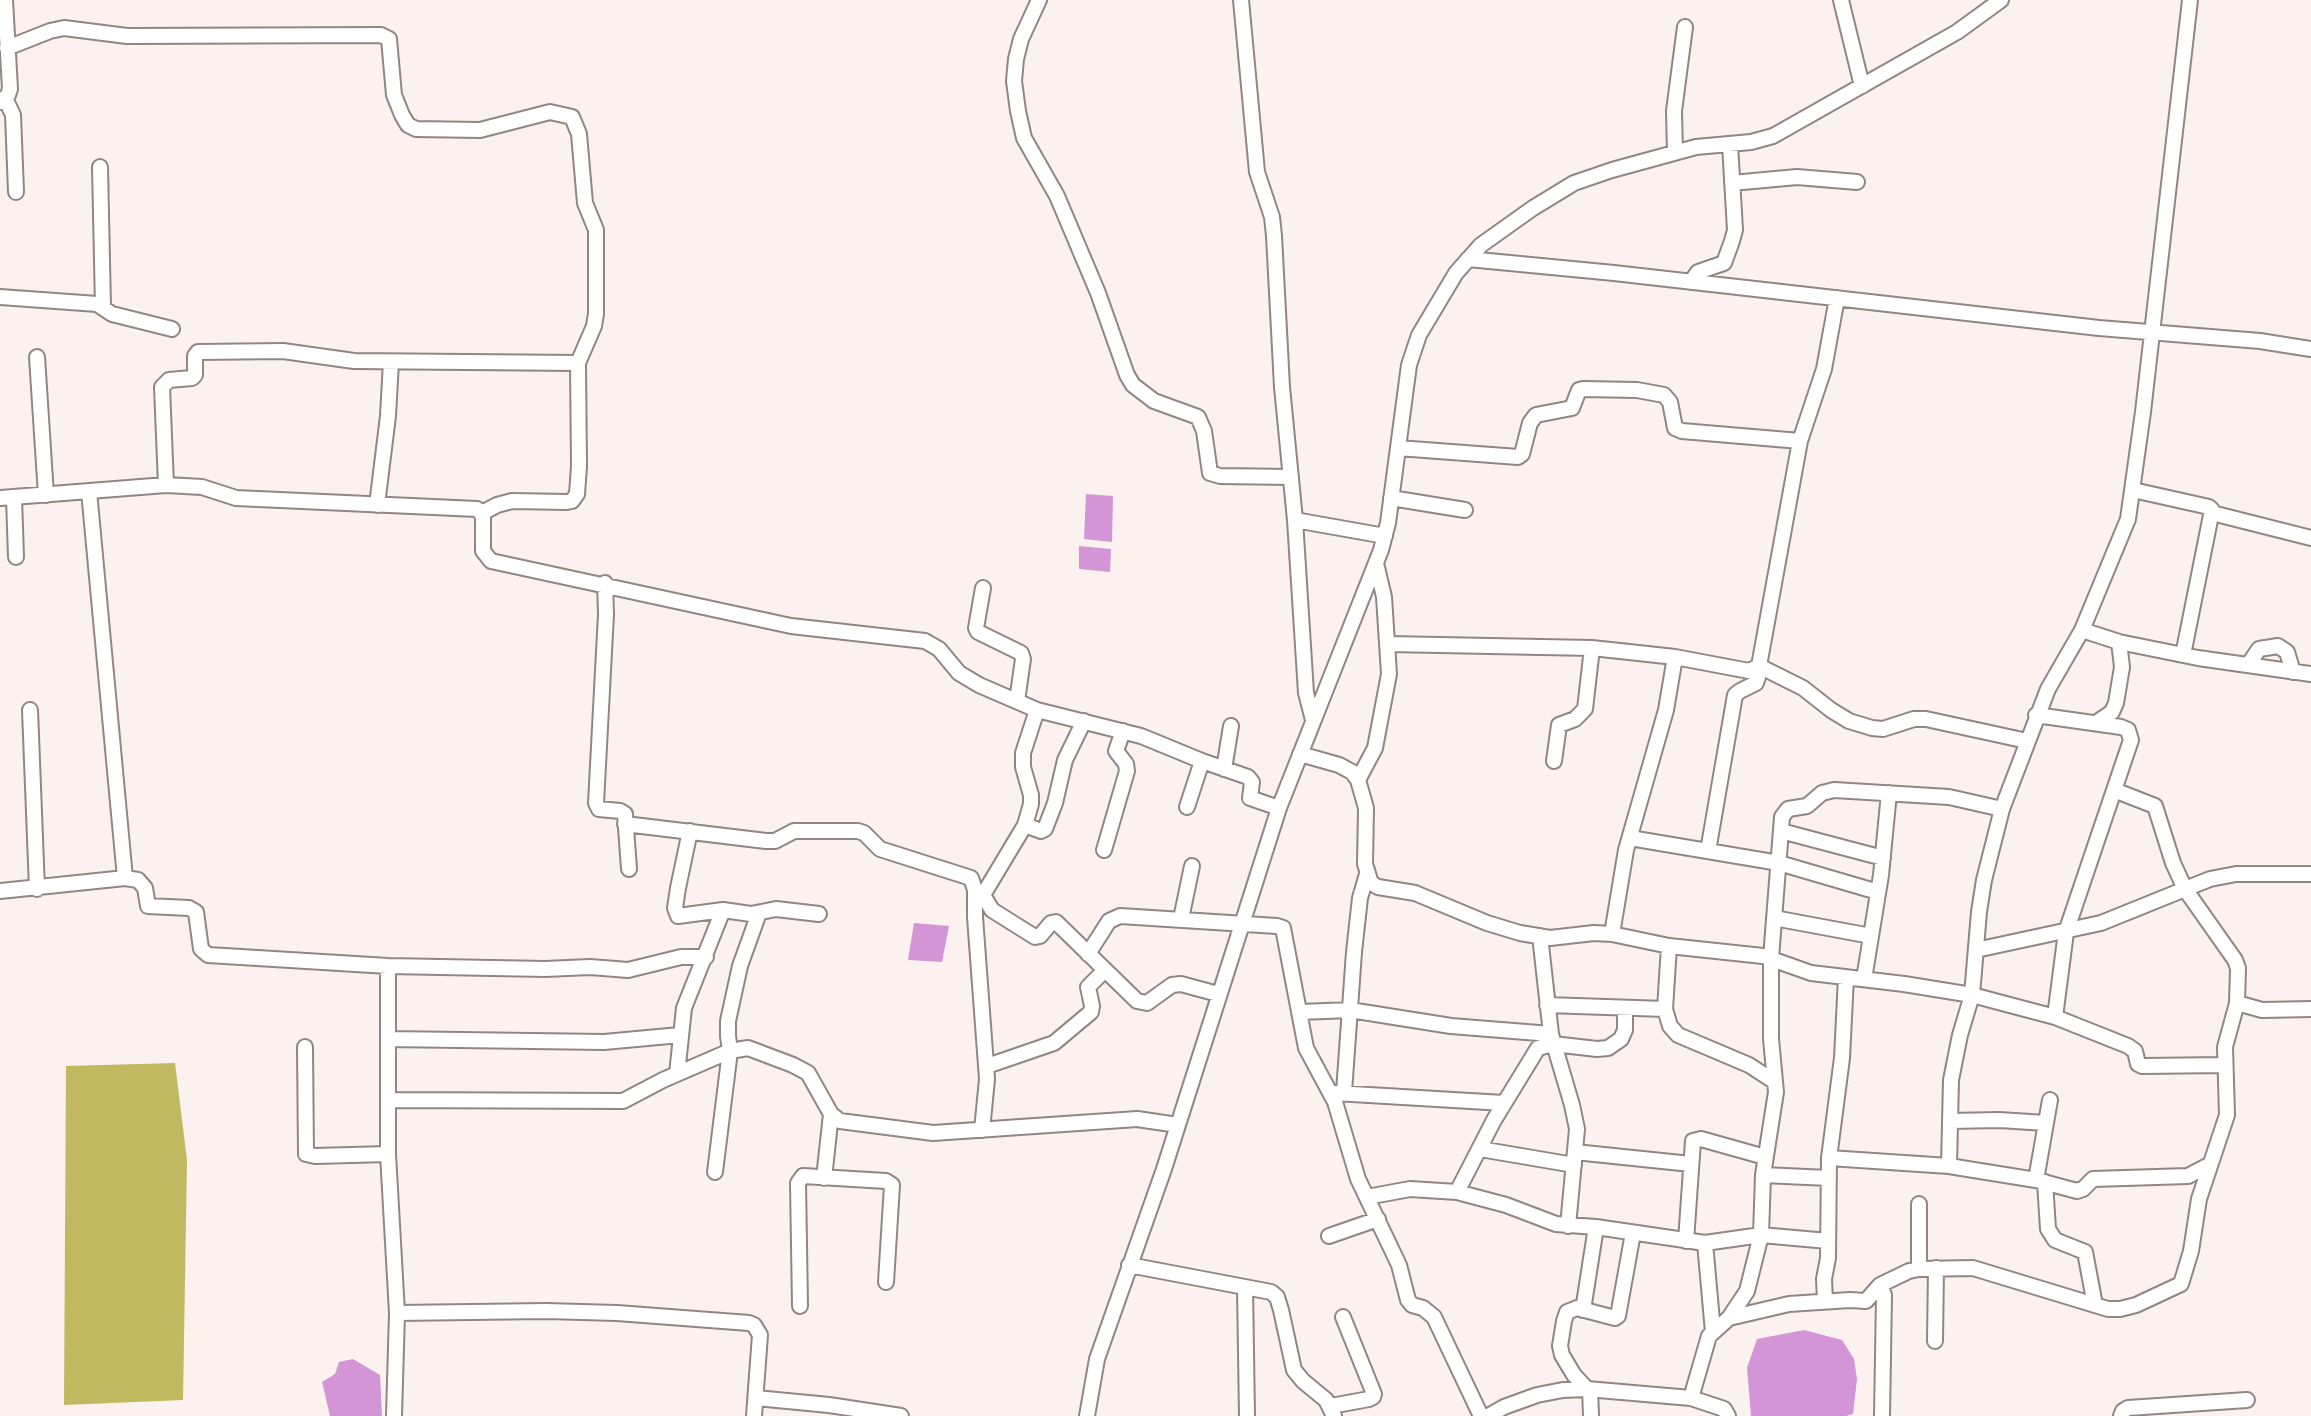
<!DOCTYPE html>
<style>
body{margin:0}
canvas{display:block;background:#fbf1ee}
</style>
<canvas width="2311" height="1416"></canvas>
<script>
const ctx = document.querySelector('canvas').getContext('2d');
ctx.lineJoin = 'round';
function fill(path, color) {
  ctx.fillStyle = color;
  ctx.fill(path, 'evenodd');
}
function poly(rows) {
  const path = new Path2D();
  for (const r of rows) {
    path.moveTo(r[0], r[1]);
    for (let i = 2; i < r.length; i += 2) path.lineTo(r[i], r[i + 1]);
  }
  return path;
}
function strokePath(path, color, width, dash) {
  ctx.strokeStyle = color;
  ctx.lineWidth = width;
  ctx.lineCap = dash ? 'butt' : 'round';
  ctx.setLineDash(dash || []);
  ctx.stroke(path);
}
fill(poly([
 [175,1063,187,1160,183,1400,64,1405,66,1066]
]), '#c0b960');
fill(poly([
 [1086,494,1113,496,1112,542,1084,539],
 [1079,546,1111,549,1110,572,1079,569],
 [914,923,949,926,942,962,908,960],
 [1804,1330,1842,1340,1854,1359,1857,1379,1853,1414,1846,1416,1751,1416,1747,1368,1757,1339],
 [353,1359,380,1375,382,1416,330,1416,322,1382,335,1374,339,1362]
]), '#d395d5');
const minor = poly([
 [1039,0,1021,39,1016,59,1014,81,1018,111,1024,138,1057,196,1098,293,1127,375,1133,385,1154,401,1198,417,1204,431,1210,473,1220,476,1291,477],
 [1241,0,1257,172,1272,217,1274,236,1282,387,1295,520,1306,693,1313,720],
 [1841,0,1862,86],
 [7,48,50,31,64,28,127,36,381,35,389,39,394,95,402,115,408,125,416,129,480,130,550,112,572,117,579,134,585,203,596,230,596,314,594,326,578,363,579,466,577,494,572,501,567,502,512,501,497,505,482,513],
 [5,98,13,115,16,192],
 [0,102,8,95,10,89,5,0],
 [1675,153,1674,111,1685,27],
 [100,167,103,307],
 [1732,183,1797,177,1857,182],
 [1468,259,1614,273,2099,328,2260,341,2311,349],
 [1691,282,1698,272,1724,263,1732,241,1735,230,1730,144],
 [0,297,97,304,112,314,172,329],
 [37,357,46,495],
 [1398,448,1518,457,1522,454,1530,423,1536,415,1572,408,1579,390,1583,389,1637,390,1664,395,1670,402,1675,428,1682,431,1800,441],
 [166,485,162,387,169,380,192,378,195,375,195,356,198,352,283,351,354,361,578,363],
 [2133,490,2209,507,2212,510,2183,655],
 [89,491,125,878],
 [0,498,166,485,202,487,236,498,477,509,480,511,483,517,483,551,491,561,791,626,925,641,939,649,959,673,979,685,1037,710,1141,736,1202,761,1248,777,1252,782,1250,798,1279,808],
 [14,498,16,557],
 [1391,498,1465,510],
 [377,505,388,416,391,362],
 [2212,513,2311,538],
 [1295,520,1385,536],
 [605,583,606,614,596,803,599,809,620,811,625,814,629,869],
 [983,588,976,628,978,632,1021,653,1023,659,1017,701],
 [2082,630,2119,642,2198,658,2311,674],
 [1388,644,1592,648,1675,657,1749,671,1759,666,1800,441,1824,369,1837,298],
 [2248,665,2259,649,2278,646,2287,652,2293,672],
 [1759,666,1803,688,1831,710,1849,721,1872,728,1883,729,1914,719,1926,719,2027,741],
 [30,710,37,889],
 [2036,715,2121,727,2128,730,2131,740,2066,932,2055,1017],
 [2096,723,2112,712,2116,703,2122,667,2119,642],
 [1300,754,1339,765,1352,772,1358,780,1366,808,1365,864,1371,883,1378,887,1415,893,1487,923,1520,933,1550,938,1594,933,1612,934,1669,946,1763,956,1811,973,1904,984,1972,995,2055,1017,2128,1046,2135,1051,2138,1064,2142,1066,2224,1065],
 [1554,761,1559,725,1575,719,1585,709,1592,648],
 [1224,769,1231,726],
 [1358,780,1375,748,1389,674,1384,597,1376,563],
 [1187,807,1202,761],
 [625,824,766,841,775,841,794,831,858,831,864,833,880,849,971,878,975,890,975,917,987,1079,982,1130],
 [1025,825,1041,831,1045,829,1055,803,1065,760,1084,721],
 [690,831,678,888,675,908,678,916,723,910,751,914,776,909,819,914],
 [1781,831,1883,858],
 [1630,838,1779,863,1878,892],
 [1104,850,1127,771,1126,764,1116,751,1123,731],
 [1708,851,1735,695,1740,691,1756,683,1758,677,1754,670],
 [975,890,983,895,992,910,1035,937,1040,936,1051,923,1056,922,1137,1001,1147,1003,1172,985,1181,984,1218,994],
 [0,891,125,878,138,880,145,888,148,906,189,908,196,912,201,949,208,955,388,966,545,969,590,967,628,970,681,957,706,957],
 [983,895,1025,825,1031,804,1031,795,1023,767,1023,753,1037,710],
 [1774,918,1871,936],
 [1181,919,1192,866],
 [1612,934,1626,850,1666,710,1675,657],
 [1540,936,1551,1034,1572,1105,1577,1129,1568,1226],
 [1669,946,1665,1009,1670,1026,1678,1035,1749,1065,1775,1082],
 [1976,950,2101,923,2210,879,2236,874,2311,874],
 [1088,954,1109,921,1120,916,1277,926,1283,928,1306,1048,1335,1102,1358,1179,1399,1265,1408,1300,1412,1305,1423,1308,1434,1317,1481,1416],
 [388,966,388,1154,397,1313,394,1416],
 [1864,979,1881,875,1889,793],
 [2237,1003,2262,1010,2311,1009],
 [1547,1005,1665,1009],
 [1300,1012,1350,1010,1451,1026,1551,1034],
 [388,1039,604,1042,680,1035],
 [305,1047,306,1154,315,1156,388,1154],
 [987,1066,1054,1043,1091,1012,1092,1006,1088,987,1104,971],
 [677,1074,684,1008,723,910],
 [1344,1092,1354,952,1360,898,1367,874],
 [1335,1093,1504,1103],
 [388,1100,623,1101,663,1080,730,1051,748,1048,793,1065,808,1073,831,1114,840,1121,933,1133,1137,1119,1178,1125],
 [1950,1121,1999,1120,2046,1123],
 [1480,1149,1574,1165],
 [1575,1152,1691,1164],
 [1829,1158,1949,1166,2036,1180,2077,1191,2083,1189,2093,1179,2188,1176,2209,1165],
 [1949,1166,1951,1080,1960,1035,1972,995,1979,912,1984,880,2002,809,2048,689,2082,630,2128,519,2143,412,2190,0],
 [715,1172,730,1051,728,1036,728,1021,740,966,759,913],
 [1763,1175,1829,1178],
 [824,1178,831,1114],
 [2036,1180,2050,1100],
 [2045,1182,2048,1229,2055,1240,2085,1252,2095,1305],
 [1457,1192,1494,1120,1538,1048,1553,1044,1597,1049,1608,1048,1621,1039,1625,1030,1625,1008],
 [1367,1197,1410,1189,1457,1192,1506,1205,1556,1224,1596,1227,1705,1243,1761,1235,1828,1241],
 [1919,1204,1919,1269],
 [1329,1236,1378,1219],
 [1686,1241,1693,1141,1701,1139,1765,1157],
 [1705,1243,1713,1332],
 [1129,1265,1271,1292,1277,1297,1281,1310,1294,1370,1303,1381,1326,1400,1334,1416],
 [1880,1285,1884,1295,1882,1416],
 [1245,1287,1247,1416],
 [1825,1301,1824,1279,1828,1258,1829,1158,1842,1058,1846,977],
 [800,1306,798,1183,803,1176,886,1181,892,1185,886,1282],
 [1583,1310,1596,1227],
 [397,1313,546,1311,617,1313,749,1323,754,1325,760,1335,754,1416],
 [1729,1318,1789,1304,1850,1300,1866,1301,1880,1285,1909,1271,1919,1269,1973,1268,2108,1309,2120,1309,2136,1305,2181,1284,2191,1251,2199,1199,2227,1115,2225,1047,2237,1003,2238,968,2235,960,2185,889,2173,863,2155,806,2114,790],
 [1935,1341,1936,1268],
 [1587,1389,1574,1375,1562,1355,1560,1346,1564,1321,1567,1312,1577,1308,1615,1318,1618,1316,1633,1233],
 [1590,1389,1591,1416],
 [756,1398,829,1405,901,1416],
 [1691,1398,1709,1336,1729,1318,1747,1291,1761,1235,1763,1175,1776,1092,1771,1039,1771,958,1782,817,1788,809,1807,806,1822,793,1834,790,1949,797,2002,809],
 [1331,1406,1369,1399,1373,1397,1374,1394,1343,1317],
 [1087,1416,1097,1359,1164,1169,1279,808,1381,550,1388,523,1409,365,1419,335,1456,273,1481,245,1533,208,1574,183,1612,170,1696,147,1751,142,1773,136,1957,32,2001,0],
 [1488,1416,1504,1407,1537,1395,1563,1390,1587,1389,1691,1398,1724,1409,1728,1416],
 [2121,1416,2123,1411,2128,1408,2247,1400]
]);
strokePath(minor, '#908784', 18);
strokePath(minor, '#fff', 14);
</script>
